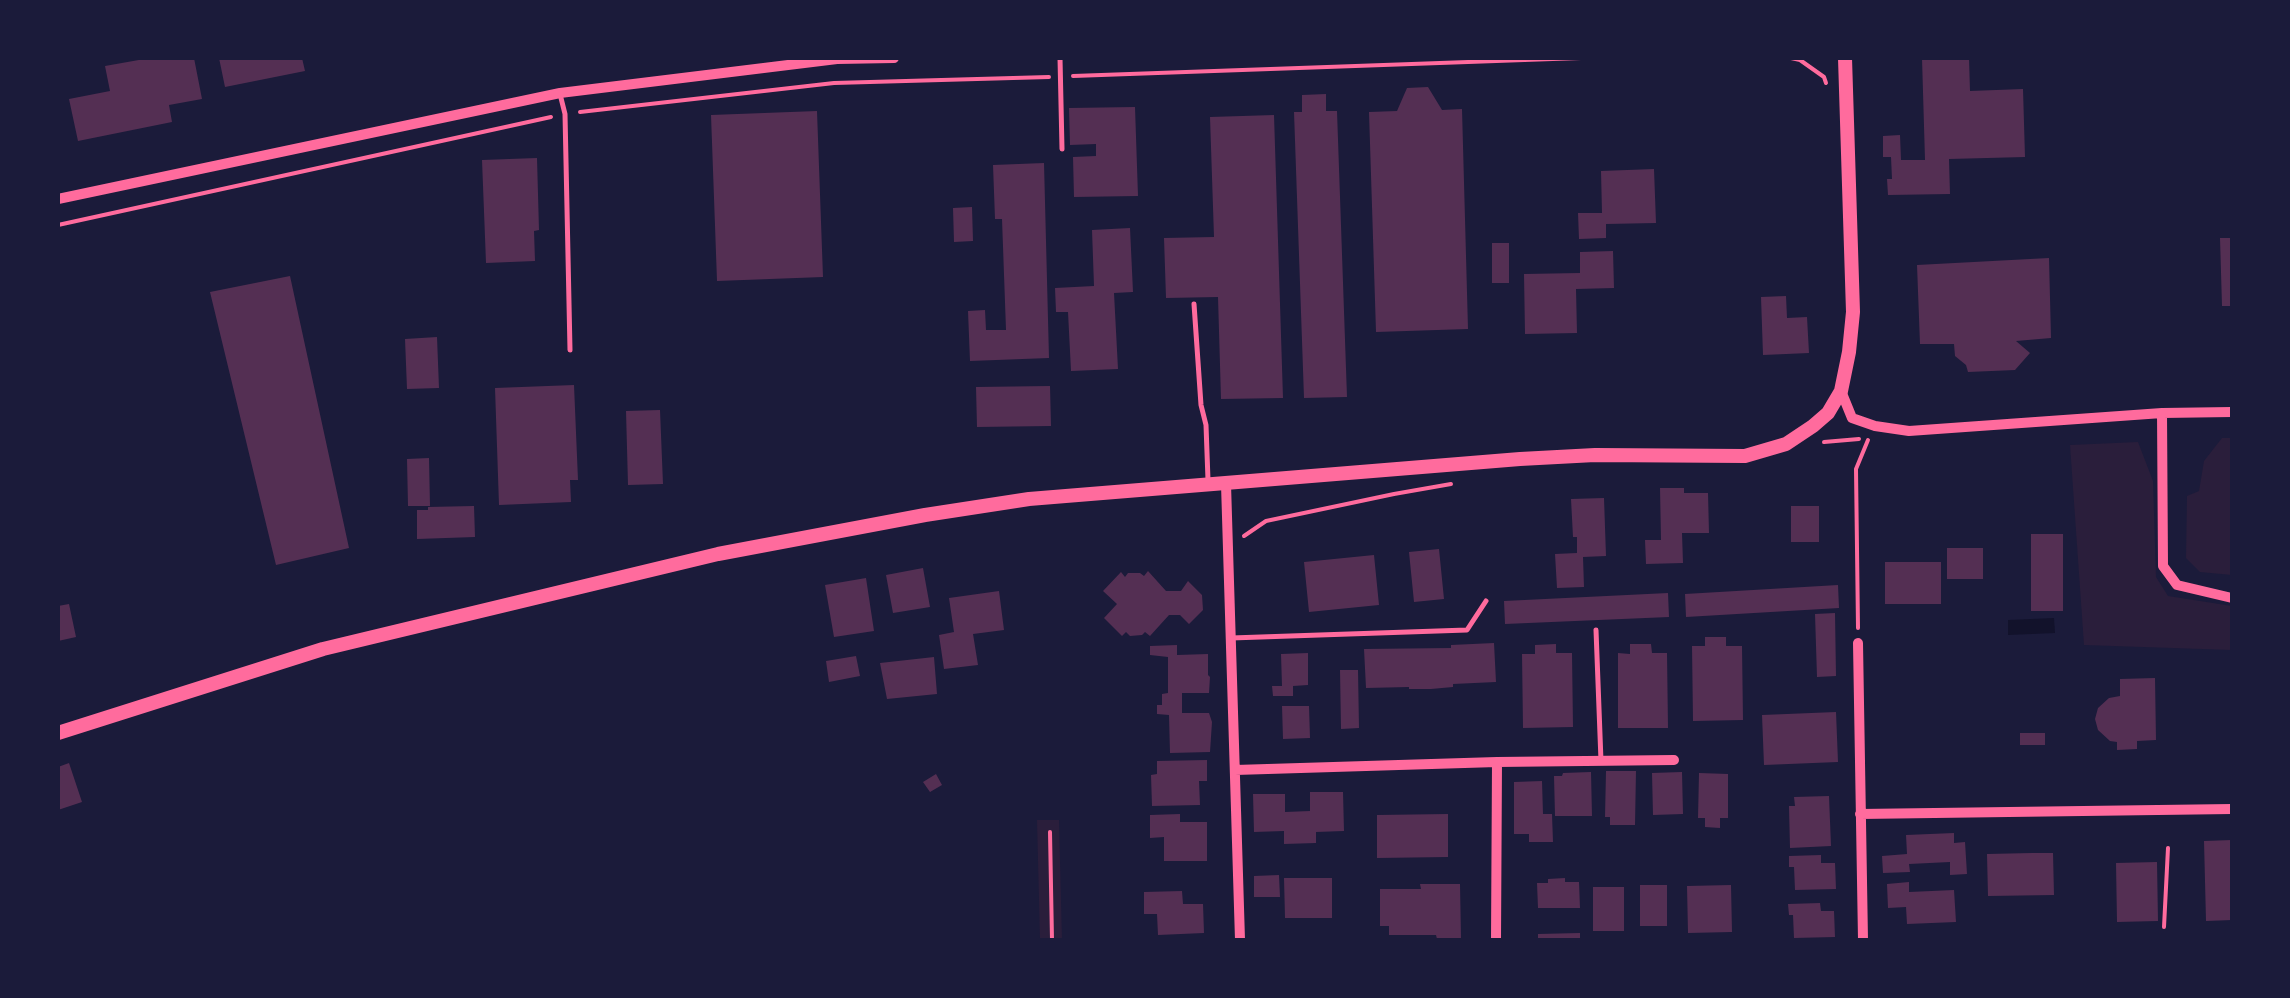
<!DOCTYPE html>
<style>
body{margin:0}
#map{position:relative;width:2290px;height:998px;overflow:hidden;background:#1b1b3a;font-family:"Open Sans",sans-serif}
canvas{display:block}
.frame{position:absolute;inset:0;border:60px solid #1b1b3a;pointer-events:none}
</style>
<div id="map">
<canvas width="2290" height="998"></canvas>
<div class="frame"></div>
</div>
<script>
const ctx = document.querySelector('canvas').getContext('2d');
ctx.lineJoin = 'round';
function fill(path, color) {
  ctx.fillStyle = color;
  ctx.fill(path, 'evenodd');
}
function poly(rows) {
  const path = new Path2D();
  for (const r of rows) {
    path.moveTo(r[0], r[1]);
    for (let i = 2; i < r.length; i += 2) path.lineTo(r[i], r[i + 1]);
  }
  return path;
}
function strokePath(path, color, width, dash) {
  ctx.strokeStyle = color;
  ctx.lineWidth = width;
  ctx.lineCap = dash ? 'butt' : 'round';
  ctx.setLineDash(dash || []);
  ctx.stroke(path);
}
fill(poly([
 [2222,438,2232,438,2232,575,2200,572,2186,558,2187,496,2199,491,2204,461],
 [2138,442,2153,481,2156,577,2168,596,2232,606,2232,650,2084,645,2070,445],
 [1037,820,1059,820,1062,940,1040,940]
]), '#2a1e3b');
fill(poly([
 [2054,618,2055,633,2008,635,2008,620]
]), '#12122b');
fill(poly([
 [150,58,194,58,202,99,169,105,172,122,78,141,69,99,110,91,105,66],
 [219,58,302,58,305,71,225,87],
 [1922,58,1969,58,1970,91,2023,89,2025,157,1949,159,1950,194,1888,195,1887,179,1892,179,1891,157,1883,157,1883,136,1900,135,1901,160,1925,160],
 [1428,87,1442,110,1462,109,1468,329,1376,332,1369,112,1397,111,1407,88],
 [1326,94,1326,111,1337,111,1347,397,1304,398,1294,112,1302,112,1302,95],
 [1135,107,1138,196,1074,197,1073,157,1096,156,1096,144,1070,145,1069,108],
 [817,111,823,277,717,281,711,115],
 [1274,115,1283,398,1221,399,1218,297,1166,298,1164,238,1214,237,1210,117],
 [537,158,539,230,534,231,535,261,486,263,482,160],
 [1044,163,1049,358,970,361,968,311,985,310,986,330,1006,330,1002,219,995,219,993,165],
 [1654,169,1656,223,1606,224,1606,238,1579,239,1578,213,1602,213,1601,171],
 [972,207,973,241,954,242,953,208],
 [1130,228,1133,292,1114,293,1118,369,1071,371,1068,312,1056,312,1055,288,1094,286,1092,230],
 [2220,238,2232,238,2232,306,2222,306],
 [1492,243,1509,243,1509,283,1492,283],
 [1613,251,1614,288,1576,289,1577,333,1525,334,1524,274,1580,273,1580,252],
 [2049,258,2051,338,2016,341,2030,353,2015,370,1968,372,1966,365,1955,356,1954,344,1920,344,1917,265],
 [290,276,349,548,276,565,210,292],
 [1786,296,1787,318,1807,317,1809,353,1763,355,1761,297],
 [437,337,439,388,407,389,405,339],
 [574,385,578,480,570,480,571,502,499,505,495,388],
 [1050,386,1051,426,977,427,976,387],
 [660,410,663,484,628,485,626,411],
 [429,458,430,506,408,506,407,459],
 [1660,488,1684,488,1684,493,1708,493,1709,533,1682,533,1683,563,1646,564,1645,540,1661,540],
 [1604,498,1606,556,1583,557,1584,587,1557,588,1555,554,1577,553,1577,537,1573,537,1571,499],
 [474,506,475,537,417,539,417,510,428,510,428,507],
 [1791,506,1819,506,1819,542,1791,542],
 [2031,534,2063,534,2063,611,2031,611],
 [1947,548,1983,548,1983,579,1947,579],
 [1439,549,1444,599,1414,602,1409,552],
 [1374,555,1379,605,1309,612,1304,562],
 [1885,562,1941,562,1941,604,1885,604],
 [923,568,930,607,893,613,886,575],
 [1148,571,1166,591,1181,591,1188,581,1202,595,1203,610,1189,624,1180,615,1169,615,1150,636,1145,632,1142,635,1130,636,1126,632,1122,636,1104,618,1117,604,1103,591,1121,572,1125,577,1128,573,1140,573,1144,576],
 [866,578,874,631,834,637,825,585],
 [1838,585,1839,608,1686,617,1685,594],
 [999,591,1004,630,973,634,978,665,944,669,939,635,954,632,949,598],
 [1668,593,1669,617,1505,624,1504,601],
 [69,604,76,637,58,641,58,606],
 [1835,613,1836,676,1817,677,1815,614],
 [1705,637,1726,637,1726,646,1742,646,1743,720,1693,721,1692,646,1705,646],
 [1494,643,1496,682,1453,684,1453,687,1431,689,1409,689,1409,687,1366,688,1364,649,1451,648,1451,645],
 [1556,644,1556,653,1572,653,1573,727,1523,728,1522,654,1535,654,1535,645],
 [1630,644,1651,644,1652,653,1667,653,1668,728,1618,728,1618,653,1630,654],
 [1177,645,1177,655,1208,654,1208,675,1210,677,1209,693,1182,693,1182,713,1209,713,1212,722,1210,752,1170,753,1169,715,1157,714,1157,705,1162,705,1162,694,1168,693,1168,657,1150,655,1150,646],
 [1308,653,1308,685,1293,686,1293,696,1273,696,1272,686,1282,686,1281,654],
 [856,656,860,676,829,682,826,661],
 [934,657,937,694,887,699,880,663],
 [1340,670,1358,670,1359,728,1341,729],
 [2155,678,2156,740,2137,741,2137,749,2117,750,2117,742,2110,741,2098,730,2095,719,2098,708,2109,698,2120,696,2120,679],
 [1282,706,1309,706,1310,738,1283,739],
 [1836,712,1838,762,1764,765,1762,715],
 [2020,733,2045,733,2045,745,2020,745],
 [1207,760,1207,781,1199,781,1200,805,1152,806,1151,775,1157,774,1157,761],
 [69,763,82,802,58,810,58,767],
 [1606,771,1636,771,1635,825,1610,825,1610,817,1605,817],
 [1591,772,1592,816,1555,816,1554,776,1562,776,1563,773],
 [1682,772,1683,814,1653,815,1652,773],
 [1699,773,1728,774,1728,818,1720,818,1720,828,1705,827,1705,818,1698,818],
 [936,774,942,785,930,792,923,782],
 [1542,781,1543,814,1552,814,1553,842,1529,842,1529,834,1514,834,1514,782],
 [1310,792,1343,792,1344,831,1316,832,1316,843,1284,844,1284,831,1254,832,1253,794,1285,794,1285,812,1310,811],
 [1829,796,1831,846,1790,848,1789,806,1795,806,1794,797],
 [1180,814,1180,822,1207,822,1207,861,1164,861,1164,837,1150,838,1150,815],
 [1448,814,1448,857,1377,858,1377,815],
 [1954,833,1954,843,1965,842,1967,874,1950,875,1950,862,1909,864,1910,872,1883,873,1882,856,1907,854,1906,835],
 [2232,840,2232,920,2206,921,2204,841],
 [2032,853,2053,853,2054,895,1988,896,1987,854],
 [1821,855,1821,863,1835,863,1836,889,1795,890,1794,867,1789,867,1789,856],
 [2157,862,2158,921,2117,922,2116,863],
 [1279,875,1280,897,1254,897,1254,876],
 [1284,878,1332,878,1332,918,1285,918],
 [1565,878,1565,882,1579,882,1580,908,1538,908,1537,883,1548,883,1548,879],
 [1909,882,1909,892,1954,890,1956,922,1907,924,1906,907,1888,908,1887,884],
 [1420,884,1460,884,1461,939,1437,939,1436,935,1389,935,1389,926,1380,926,1380,889,1421,889],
 [1640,885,1667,885,1667,926,1640,926],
 [1731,885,1732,932,1688,933,1687,886],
 [1593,887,1624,887,1624,931,1593,931],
 [1182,891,1183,904,1203,904,1204,933,1158,935,1157,914,1144,914,1144,892],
 [1820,903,1821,911,1834,911,1835,937,1794,938,1793,915,1789,915,1788,904],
 [1580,933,1580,940,1538,940,1538,934]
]), '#542f53');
strokePath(poly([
 [1791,58,1800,60,1824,77,1826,83],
 [1073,76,1581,58],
 [580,112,834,83,1049,77],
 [58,225,551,117],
 [1824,442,1859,439],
 [1244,536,1266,521,1394,494,1451,484],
 [1858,628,1856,469,1868,440],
 [1050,832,1052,940],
 [2164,927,2168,848]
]), '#ff6b9d', 4);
strokePath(poly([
 [1060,58,1062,149],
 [560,94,565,114,570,350],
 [1194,304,1201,405,1206,425,1208,480],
 [1596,630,1601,761],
 [1231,638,1467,630,1486,601]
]), '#ff6b9d', 5);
strokePath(poly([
 [58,199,560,93,837,59,894,58],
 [1841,391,1852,418,1875,426,1909,431,2162,413,2232,412],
 [2162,413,2163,566,2177,585,2232,598],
 [1226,484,1240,940],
 [1858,643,1863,940],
 [1497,762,1674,760],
 [1235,770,1497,762,1496,940],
 [1860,814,2232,809]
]), '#ff6b9d', 10);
strokePath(poly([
 [58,733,323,649,718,554,925,515,1029,499,1520,459,1595,455,1745,456,1786,444,1813,426,1828,413,1841,391,1849,352,1853,312,1845,58]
]), '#ff6b9d', 14);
</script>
